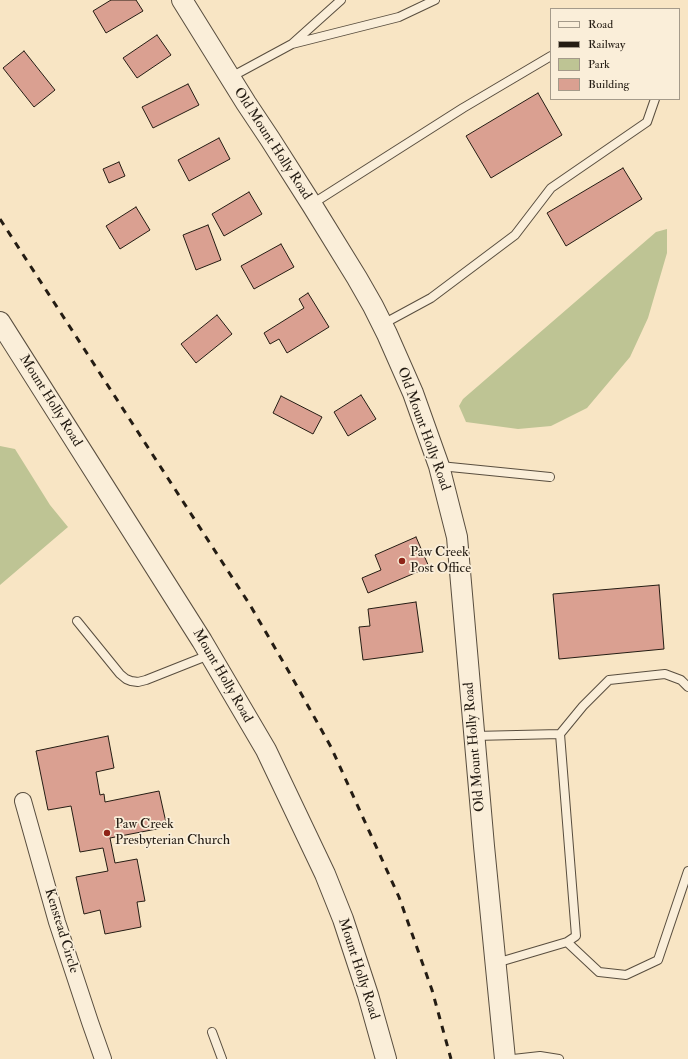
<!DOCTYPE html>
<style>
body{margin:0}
#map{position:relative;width:688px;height:1059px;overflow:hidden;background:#f8e5c4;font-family:"IM FELL Double Pica",serif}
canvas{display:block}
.legend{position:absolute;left:550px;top:8px;width:130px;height:92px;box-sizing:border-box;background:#faeed9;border:1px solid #a49a8a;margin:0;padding:5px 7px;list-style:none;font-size:12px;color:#241c13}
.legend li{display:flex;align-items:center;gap:8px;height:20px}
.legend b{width:20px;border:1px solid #a49a8a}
</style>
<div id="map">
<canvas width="688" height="1059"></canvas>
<ul class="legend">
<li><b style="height:5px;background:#faeed9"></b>Road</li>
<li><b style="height:5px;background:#241c13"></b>Railway</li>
<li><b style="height:11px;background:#bec494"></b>Park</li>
<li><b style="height:11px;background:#daa091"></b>Building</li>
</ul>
</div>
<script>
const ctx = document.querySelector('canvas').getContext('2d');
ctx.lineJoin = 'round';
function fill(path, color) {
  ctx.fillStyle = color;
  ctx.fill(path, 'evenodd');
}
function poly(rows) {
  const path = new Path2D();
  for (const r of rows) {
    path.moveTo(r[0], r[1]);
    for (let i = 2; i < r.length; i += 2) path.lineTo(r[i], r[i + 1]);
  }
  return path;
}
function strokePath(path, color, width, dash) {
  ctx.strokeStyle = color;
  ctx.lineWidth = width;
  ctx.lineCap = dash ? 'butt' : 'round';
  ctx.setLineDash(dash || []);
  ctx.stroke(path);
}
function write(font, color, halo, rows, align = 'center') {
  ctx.font = font + ' "IM FELL Double Pica",serif';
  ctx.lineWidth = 3.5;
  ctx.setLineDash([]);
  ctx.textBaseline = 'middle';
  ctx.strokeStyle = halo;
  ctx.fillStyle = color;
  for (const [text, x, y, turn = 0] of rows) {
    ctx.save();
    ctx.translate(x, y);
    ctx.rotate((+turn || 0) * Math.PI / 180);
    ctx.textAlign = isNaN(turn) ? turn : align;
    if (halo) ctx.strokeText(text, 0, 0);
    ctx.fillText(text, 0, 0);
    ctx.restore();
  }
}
fill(poly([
 [667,229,667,253,648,318,630,357,587,408,551,426,518,429,466,422,459,406,463,399,656,232],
 [0,446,15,449,50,505,68,527,0,585]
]), '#bec494');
const building = poly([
 [111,0,136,0,143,11,106,33,93,11,111,0],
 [157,35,171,55,137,78,123,58,157,35],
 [24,51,55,90,34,107,3,68,24,51],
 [188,84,199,105,153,128,142,107,188,84],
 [538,93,562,135,491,178,466,136,538,93],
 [219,138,230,159,189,181,178,160,219,138],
 [119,162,125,176,109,183,103,169,119,162],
 [623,168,642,199,566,246,547,213,623,168],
 [249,192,262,214,224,236,212,214,249,192],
 [136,207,150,230,120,249,106,226,136,207],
 [208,225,221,260,196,270,183,235,208,225],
 [281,244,294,267,254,289,241,266,281,244],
 [308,293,329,327,287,353,279,339,270,344,264,333,304,308,299,299,308,293],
 [217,315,232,334,196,363,181,344,217,315],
 [361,395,376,419,348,436,334,412,361,395],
 [281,396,322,417,313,434,273,413,281,396],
 [416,537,429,567,368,593,362,578,381,570,375,555,416,537],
 [659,585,664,649,559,659,553,594,659,585],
 [416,602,423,652,363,660,359,627,370,626,368,609,416,602],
 [108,736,114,768,96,772,100,795,104,794,105,802,159,791,167,827,110,838,115,863,137,859,145,901,137,902,141,927,105,934,100,910,84,914,76,877,108,871,103,848,80,852,71,806,48,810,36,751,108,736]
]);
fill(building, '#daa091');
strokePath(building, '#241c13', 1);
const service = poly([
 [341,0,292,44,399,17,435,0],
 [231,77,292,44],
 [312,204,463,108,551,56],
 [383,324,431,298,515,235,551,188,647,122,655,99],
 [440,466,550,477],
 [77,621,120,674,126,679,131,681,138,682,146,680,209,655],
 [474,736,560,734],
 [567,942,599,972,626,975,658,960,688,871],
 [496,963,567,942,576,936,560,734,583,706,609,680,665,674,681,680,688,687],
 [212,1032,222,1059],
 [513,1059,540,1056,559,1059]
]);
const minor = poly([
 [23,801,57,922,90,1022,103,1059]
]);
const tertiary = poly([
 [182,0,246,103,270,139,312,205,357,278,373,306,387,334,413,393,439,466,457,537,484,846,505,1059],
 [0,322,202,641,266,750,325,874,343,919,368,995,386,1059]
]);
strokePath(service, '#594e3f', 10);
strokePath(minor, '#594e3f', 18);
strokePath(tertiary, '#594e3f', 22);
strokePath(service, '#faeed9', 8);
strokePath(minor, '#faeed9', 16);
strokePath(tertiary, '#faeed9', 20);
strokePath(poly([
 [0,219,250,605,289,672,331,747,399,897,432,990,451,1059]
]), '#241c13', 3, [7, 7]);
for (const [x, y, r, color] of [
 [402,561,4,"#8f2418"],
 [107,833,4,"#8f2418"]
]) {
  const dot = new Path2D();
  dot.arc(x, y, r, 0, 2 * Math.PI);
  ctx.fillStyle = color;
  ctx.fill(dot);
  strokePath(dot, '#faeed9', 1.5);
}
write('14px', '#241c13', '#faeed9', [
 ["Old Mount Holly Road",272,144,57],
 ["Mount Holly Road",50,401,58],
 ["Old Mount Holly Road",423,429,70],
 ["Mount Holly Road",222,676,60],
 ["Old Mount Holly Road",475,747,-95],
 ["Kenstead Circle",61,931,73],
 ["Mount Holly Road",358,969,72]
]);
write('14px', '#241c13', '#faeed9', [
 ["Paw Creek",410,553],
 ["Post Office",410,569],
 ["Paw Creek",115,825],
 ["Presbyterian Church",115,841]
], 'left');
</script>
